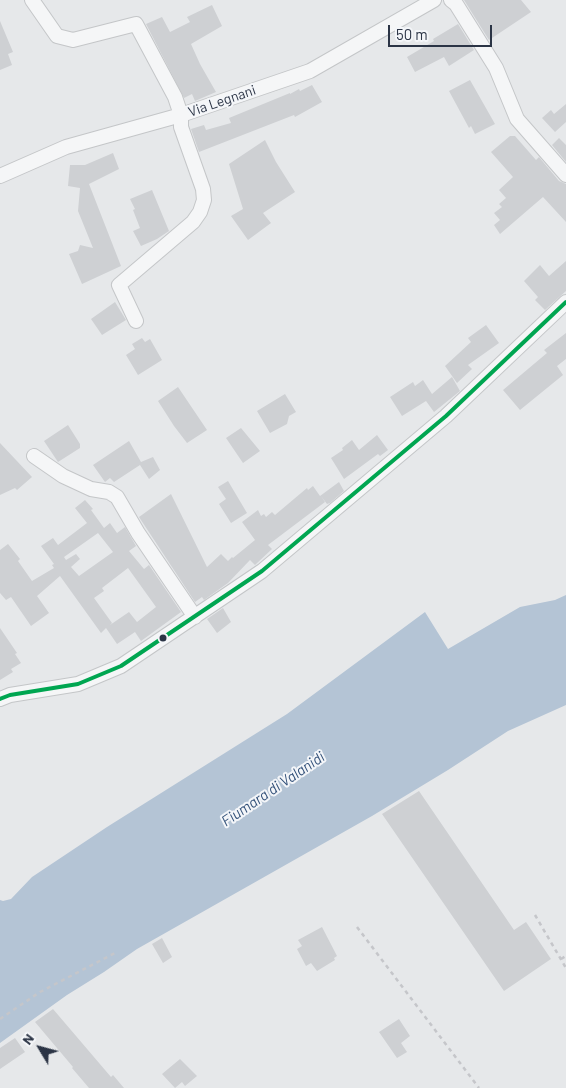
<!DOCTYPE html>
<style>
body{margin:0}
#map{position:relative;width:566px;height:1088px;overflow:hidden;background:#e6e8ea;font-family:Barlow,sans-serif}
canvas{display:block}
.north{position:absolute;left:15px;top:1023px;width:50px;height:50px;-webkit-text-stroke:4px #f4f6f9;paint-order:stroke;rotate:307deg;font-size:14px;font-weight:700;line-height:20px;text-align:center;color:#2b3445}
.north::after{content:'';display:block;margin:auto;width:18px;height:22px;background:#2b3445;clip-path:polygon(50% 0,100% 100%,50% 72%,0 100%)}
.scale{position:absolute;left:388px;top:25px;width:104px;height:22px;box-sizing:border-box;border:2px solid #2b3445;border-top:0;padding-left:6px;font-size:15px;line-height:18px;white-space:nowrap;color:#2b3445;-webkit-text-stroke:4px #f4f6f9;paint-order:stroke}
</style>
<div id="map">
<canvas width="566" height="1088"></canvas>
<div class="north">N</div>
<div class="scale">50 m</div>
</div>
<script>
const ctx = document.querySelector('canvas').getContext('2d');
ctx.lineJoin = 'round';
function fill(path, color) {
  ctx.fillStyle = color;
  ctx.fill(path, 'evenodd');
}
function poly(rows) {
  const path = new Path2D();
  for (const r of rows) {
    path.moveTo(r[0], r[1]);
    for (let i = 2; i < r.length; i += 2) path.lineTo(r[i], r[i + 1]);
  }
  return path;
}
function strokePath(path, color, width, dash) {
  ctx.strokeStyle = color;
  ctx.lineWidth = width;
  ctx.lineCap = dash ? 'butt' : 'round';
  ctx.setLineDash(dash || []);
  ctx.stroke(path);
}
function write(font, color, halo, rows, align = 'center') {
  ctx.font = font + ' Barlow,sans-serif';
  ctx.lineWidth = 4;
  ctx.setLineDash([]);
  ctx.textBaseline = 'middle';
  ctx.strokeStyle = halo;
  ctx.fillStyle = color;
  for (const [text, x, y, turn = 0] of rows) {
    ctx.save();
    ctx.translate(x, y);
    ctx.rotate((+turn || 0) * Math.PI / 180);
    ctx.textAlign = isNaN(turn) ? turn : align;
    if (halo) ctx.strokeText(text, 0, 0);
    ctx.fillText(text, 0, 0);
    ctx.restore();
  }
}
fill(poly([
 [566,595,566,705,508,731,448,770,372,816,137,949,104,972,67,995,0,1043,0,900,3,901,11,899,32,877,107,827,287,714,425,612,448,649,520,607,555,600]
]), '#b4c4d5');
fill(poly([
 [464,0,521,0,531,12,489,40],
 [212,5,222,26,191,44,200,64,216,92,195,101,192,94,184,98,146,24,162,17,170,32,190,22,187,17],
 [0,21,13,52,8,54,12,65,0,70],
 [458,24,474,50,449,66,444,57,415,72,407,57,434,41,433,39],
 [470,80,495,124,475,134,471,126,469,128,449,91],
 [312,85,322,102,295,117,294,115,199,152,191,129,204,125,206,130,231,123,229,118,290,93,290,94,299,89,300,91],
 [566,104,566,122,555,132,542,118,551,110,554,114],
 [510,136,515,136,536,160,539,157,559,181,566,184,566,222,543,197,500,234,494,225,500,220,494,213,502,207,499,204,506,198,499,190,513,177,491,152],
 [559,138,566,145,566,162,552,145],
 [265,140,276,162,295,192,263,213,271,223,248,240,231,216,243,209,229,164],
 [113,153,119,169,89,184,121,266,82,284,69,254,78,251,80,245,93,248,78,211,80,188,68,186,70,165,85,165],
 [152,190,169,231,157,239,141,246,133,231,140,228,133,210,135,209,130,199],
 [566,261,566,291,545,310,535,300,538,297,524,281,540,265,549,276],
 [115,302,126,320,102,335,91,319],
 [486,325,499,343,468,365,472,369,457,383,445,366,471,342,468,338],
 [566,333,566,359,557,366,563,375,520,410,503,390,547,353,544,350],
 [142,338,145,342,150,339,162,360,138,375,126,355,135,349,132,344],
 [452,377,460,391,434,412,426,401,402,416,390,397,413,382,415,386,423,380,432,394],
 [178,387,207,430,187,443,174,426,158,401],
 [285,394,296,412,289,416,287,424,270,433,257,411],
 [68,425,80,444,80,448,58,462,44,441],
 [241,428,260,451,243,463,226,438],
 [377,435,388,450,380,456,378,454,344,479,331,458,343,450,342,448,352,440,359,450],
 [129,441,141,462,153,457,160,470,149,479,140,465,114,482,110,478,105,482,93,465],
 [0,443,32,477,17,490,15,488,0,495],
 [228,481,247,513,231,523,219,504,226,499,218,487],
 [339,482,344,491,330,503,327,504,321,496,325,502,268,545,272,549,255,565,250,560,228,583,204,600,202,597,195,602,139,517,171,494,207,567,221,554,228,561,232,557,233,558,255,540,242,522,258,510,261,516,264,514,266,517,272,512,275,515,307,488,308,490,313,486,320,496],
 [85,500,93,509,91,510,104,528,110,523,117,533,125,527,136,546,129,551,144,569,149,565,181,612,141,641,135,632,117,644,106,628,101,633,60,576,37,596,49,613,31,626,11,597,6,600,0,593,0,550,8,544,20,559,18,561,32,581,54,568,52,565,54,564,41,546,53,538,58,545,87,523,75,508],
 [98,533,113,552,79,576,71,567,80,559,76,554,66,560,64,557],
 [128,568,156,607,137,622,129,612,110,625,112,623,94,598,104,591,102,588],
 [223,608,231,622,217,633,207,619],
 [0,628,17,653,15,654,21,663,11,669,13,672,0,680],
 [419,791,514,930,526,922,551,959,504,991,382,814],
 [322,927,337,956,334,958,335,960,317,971,311,963,306,966,297,949,302,946,298,940],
 [162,938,172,957,163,963,152,944],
 [53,1009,111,1077,113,1075,124,1088,89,1088,72,1068,73,1067,35,1022],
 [399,1019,410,1036,401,1043,407,1052,397,1058,379,1032],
 [15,1038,25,1052,0,1069,0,1048],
 [180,1059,197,1076,185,1086,182,1082,175,1088,162,1074]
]), '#ced0d3');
const minor = poly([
 [32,0,57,36,73,40,136,24,175,97,181,115,181,127,203,189,204,200,200,212,193,222,119,285,136,321],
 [451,0,456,4,496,68,517,119,566,175],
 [0,176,66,147,181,115,310,71,434,0],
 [34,456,63,476,91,489,109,492,117,497,138,533,195,617],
 [0,699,10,695,78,684,121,666,262,571,446,416,566,302]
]);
strokePath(minor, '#c4c6c8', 16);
strokePath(poly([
 [535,915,566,968],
 [357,927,479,1088],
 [561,959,566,956],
 [0,1019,40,992,115,953]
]), '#c5c6ca', 2.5, [4, 4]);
strokePath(minor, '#f5f6f7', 14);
strokePath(poly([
 [0,699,10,695,78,684,121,666,262,571,446,416,566,302]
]), '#00a651', 4);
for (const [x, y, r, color] of [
 [163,638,4.5,"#2b3445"]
]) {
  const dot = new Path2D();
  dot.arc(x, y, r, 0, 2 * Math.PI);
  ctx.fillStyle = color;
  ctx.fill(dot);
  strokePath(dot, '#f4f6f9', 2);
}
write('14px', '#2b3445', '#f4f6f9', [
 ["Via Legnani",222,101,-19]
]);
write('italic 15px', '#34527a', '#f4f6f9', [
 ["Fiumara di Valanidi",273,789,-34]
]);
</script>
